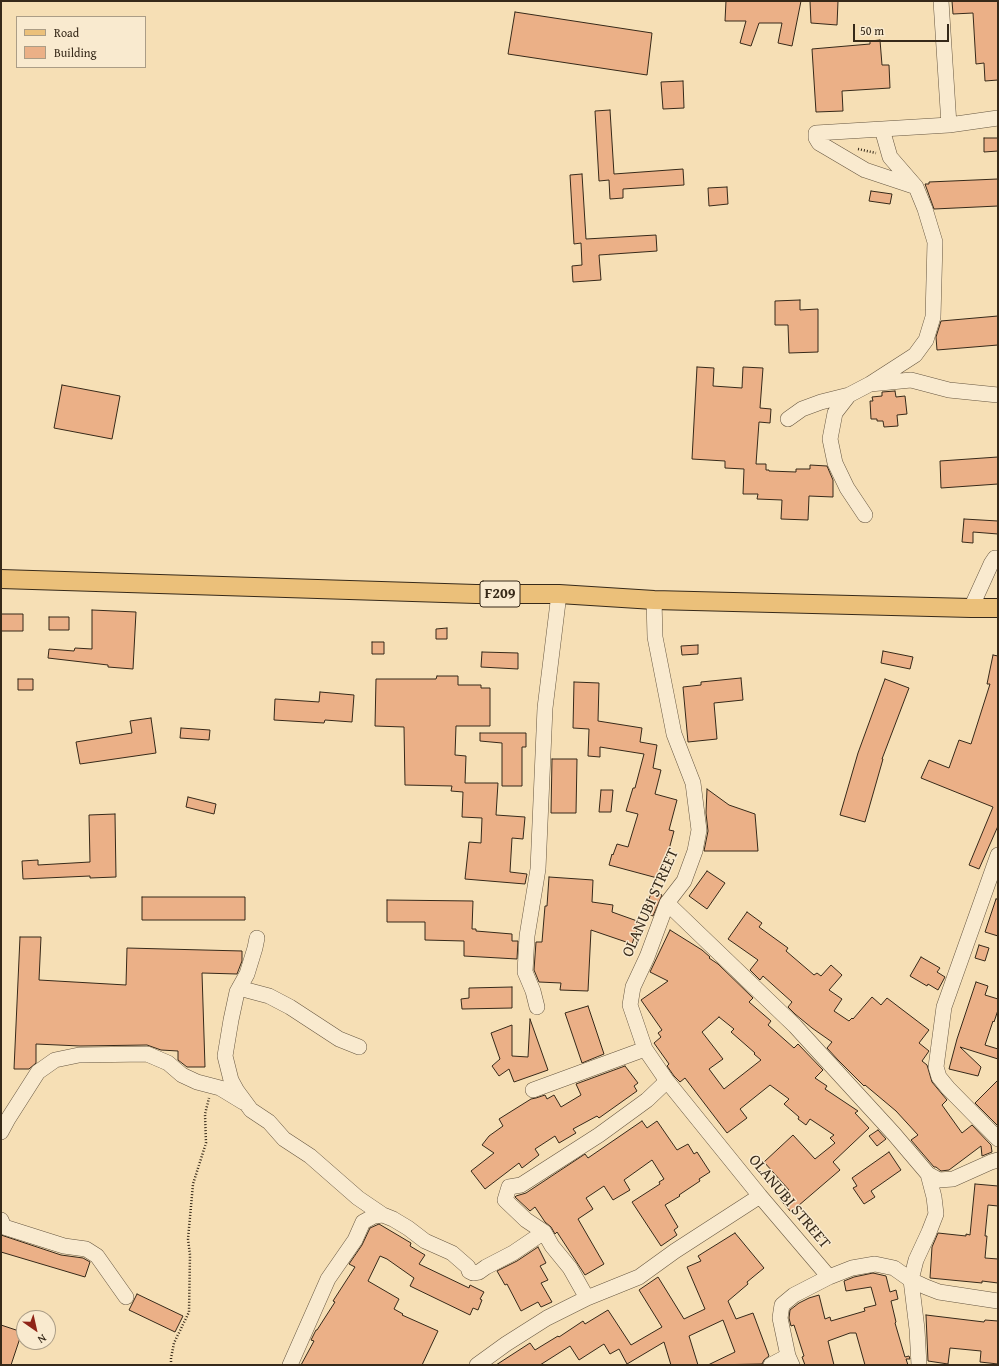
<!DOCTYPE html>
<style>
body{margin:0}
#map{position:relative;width:999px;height:1366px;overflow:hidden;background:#f6dfb5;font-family:"Gentium Book Plus",serif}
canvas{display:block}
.frame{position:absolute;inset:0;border:2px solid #362919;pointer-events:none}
.legend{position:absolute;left:16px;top:16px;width:130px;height:52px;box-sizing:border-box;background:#f9eacf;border:1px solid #ab9d86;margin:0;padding:5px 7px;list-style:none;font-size:12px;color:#362919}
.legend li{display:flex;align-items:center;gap:8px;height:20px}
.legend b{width:20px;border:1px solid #ab9d86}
.north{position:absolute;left:16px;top:1310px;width:40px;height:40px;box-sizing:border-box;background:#f9eacf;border:1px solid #ab9d86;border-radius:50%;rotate:146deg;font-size:11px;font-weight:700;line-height:16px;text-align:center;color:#362919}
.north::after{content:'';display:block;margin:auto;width:14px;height:18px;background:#8f2418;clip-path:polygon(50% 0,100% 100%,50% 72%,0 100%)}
.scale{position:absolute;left:853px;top:24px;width:96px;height:18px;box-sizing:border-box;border:2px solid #362919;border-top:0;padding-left:5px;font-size:12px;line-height:14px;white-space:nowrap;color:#362919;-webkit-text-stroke:3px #f9eacf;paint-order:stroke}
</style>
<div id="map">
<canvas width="999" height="1366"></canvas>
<div class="frame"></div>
<ul class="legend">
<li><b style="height:5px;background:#ebc07a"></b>Road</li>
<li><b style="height:11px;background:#ebb087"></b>Building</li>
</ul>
<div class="north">N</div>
<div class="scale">50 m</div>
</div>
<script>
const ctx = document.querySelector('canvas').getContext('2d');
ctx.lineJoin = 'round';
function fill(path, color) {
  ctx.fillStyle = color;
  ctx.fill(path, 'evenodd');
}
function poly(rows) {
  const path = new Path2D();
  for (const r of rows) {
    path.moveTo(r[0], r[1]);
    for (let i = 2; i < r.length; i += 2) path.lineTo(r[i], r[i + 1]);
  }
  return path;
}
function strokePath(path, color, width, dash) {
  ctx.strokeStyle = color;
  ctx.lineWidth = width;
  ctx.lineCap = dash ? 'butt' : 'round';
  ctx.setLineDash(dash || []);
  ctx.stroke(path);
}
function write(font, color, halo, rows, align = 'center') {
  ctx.font = font + ' "Gentium Book Plus",serif';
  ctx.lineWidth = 3;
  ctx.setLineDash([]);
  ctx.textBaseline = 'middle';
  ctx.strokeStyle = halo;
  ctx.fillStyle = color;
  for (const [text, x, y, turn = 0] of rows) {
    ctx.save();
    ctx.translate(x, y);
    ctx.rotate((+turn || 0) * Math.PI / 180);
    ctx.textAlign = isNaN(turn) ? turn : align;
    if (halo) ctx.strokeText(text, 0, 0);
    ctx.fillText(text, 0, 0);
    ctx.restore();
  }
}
const building = poly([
 [726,1,801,1,792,46,778,43,782,23,759,23,751,46,740,43,746,21,725,21,726,1],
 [810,1,838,1,837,25,811,23,810,1],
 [952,1,998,1,998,80,985,81,984,63,976,64,973,13,953,14,952,1],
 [515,12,652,33,647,75,508,54,515,12],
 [880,40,882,65,889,65,890,88,842,91,843,111,816,112,812,49,870,44,870,41,880,40],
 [683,81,684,108,663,109,661,82,683,81],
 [610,110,614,174,683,169,684,185,623,189,623,198,610,199,609,180,599,181,595,111,610,110],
 [984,138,998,138,998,151,984,152,984,138],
 [582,174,586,239,656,235,657,251,599,255,601,280,573,282,572,266,582,265,581,243,574,244,570,175,582,174],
 [998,179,998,206,934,209,925,184,929,184,929,182,998,179],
 [727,187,728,204,709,206,708,188,727,187],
 [871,191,892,194,890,204,869,201,871,191],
 [800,300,800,310,818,309,818,352,789,353,788,325,775,325,775,301,800,300],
 [998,316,998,345,937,350,936,337,941,321,998,316],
 [697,367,714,368,713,386,742,388,743,367,763,368,760,408,771,409,770,423,759,422,756,464,766,464,766,470,769,470,769,471,796,472,796,469,810,469,810,465,827,466,833,480,833,497,809,496,808,520,781,519,782,500,757,499,758,494,743,494,744,469,725,468,725,461,692,459,697,367],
 [62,385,120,396,112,439,54,428,62,385],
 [895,391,896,397,905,396,907,414,897,415,898,426,884,427,883,421,877,421,877,419,871,419,870,401,873,401,872,397,882,396,882,392,895,391],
 [998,457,998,484,941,488,940,461,998,457],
 [964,519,998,521,998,534,973,532,973,543,962,542,964,519],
 [92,610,136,612,133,669,108,667,108,665,48,658,49,649,74,651,75,648,92,649,92,610],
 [1,614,23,614,23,631,1,631,1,614],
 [49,617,69,617,69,630,49,630,49,617],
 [447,628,447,639,436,639,436,629,447,628],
 [372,642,384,642,384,654,372,654,372,642],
 [698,645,698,654,682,655,681,646,698,645],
 [883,651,913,657,910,669,881,663,883,651],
 [482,652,518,653,518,669,481,667,482,652],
 [993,655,998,656,998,826,979,869,969,865,993,807,921,778,929,760,949,768,959,740,971,744,990,684,987,684,993,655],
 [437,676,458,676,458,685,481,685,481,688,490,688,490,726,456,726,455,755,466,756,465,783,498,783,496,815,525,817,523,839,512,838,510,872,527,874,525,884,465,879,469,842,481,843,482,818,462,817,463,792,451,791,452,786,405,785,404,727,375,726,376,679,436,679,437,676],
 [741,678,743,700,714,703,717,739,688,742,683,687,701,685,701,682,741,678],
 [18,679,33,679,33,690,18,690,18,679],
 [885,679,909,688,882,759,883,759,865,822,840,815,858,753,885,679],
 [574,682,599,683,598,721,642,728,640,742,657,745,653,768,661,770,655,794,677,800,669,830,674,831,661,879,609,865,612,854,613,855,617,844,628,847,638,814,626,811,633,788,635,788,644,754,600,747,600,757,588,756,589,729,573,728,574,682],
 [320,692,354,695,352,722,325,720,324,723,274,720,275,699,319,702,320,692],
 [151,718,156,753,80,764,76,742,132,733,130,721,151,718],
 [181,728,210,730,209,740,180,738,181,728],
 [480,733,526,733,526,747,522,747,522,786,502,786,502,743,480,741,480,733],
 [552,759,577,759,576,813,551,813,552,759],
 [707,789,729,805,755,814,758,851,704,851,708,831,706,813,707,789],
 [601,790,613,790,611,812,599,812,601,790],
 [188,797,216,804,214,814,186,807,188,797],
 [115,814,116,877,90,878,90,876,23,879,22,861,38,860,38,865,90,862,89,815,115,814],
 [707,871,725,883,707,909,689,896,707,871],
 [549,877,593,880,592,902,613,905,612,912,640,922,632,944,591,930,588,991,560,990,561,983,539,982,534,970,536,942,542,942,545,906,547,906,549,877],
 [652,891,662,895,653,916,644,912,652,891],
 [142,897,245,897,245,920,142,920,142,897],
 [996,899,998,899,998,936,985,932,996,899],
 [387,900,473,901,472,929,476,929,476,931,512,934,512,941,518,941,517,959,464,956,464,941,425,940,425,922,387,922,387,900],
 [747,912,762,923,759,927,788,948,786,951,814,975,817,973,821,976,831,965,842,975,829,990,842,999,834,1011,849,1021,852,1018,853,1019,872,997,881,1005,887,998,929,1030,919,1043,929,1051,922,1061,927,1065,932,1082,947,1100,942,1105,962,1133,972,1125,991,1145,992,1152,982,1156,981,1146,949,1170,941,1171,936,1167,934,1167,911,1140,918,1135,896,1111,865,1085,864,1086,838,1060,827,1048,832,1042,812,1028,795,1014,788,1007,792,1002,763,976,760,980,750,970,758,960,728,939,747,912],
 [670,930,702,950,710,957,709,958,718,964,753,998,749,1002,771,1021,768,1025,794,1048,798,1044,823,1070,815,1078,827,1086,825,1089,858,1111,855,1113,869,1128,833,1162,840,1170,791,1212,779,1198,789,1190,764,1162,793,1135,815,1159,835,1143,830,1138,834,1135,810,1119,806,1125,798,1119,799,1117,784,1104,789,1099,770,1085,740,1109,747,1118,727,1133,685,1078,680,1082,674,1076,667,1066,669,1064,654,1043,661,1037,658,1033,662,1030,641,1000,668,981,650,972,670,930],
 [719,1017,734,1029,731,1032,755,1053,754,1054,761,1060,724,1089,709,1069,723,1059,702,1032,719,1017],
 [20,937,41,937,39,980,126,985,127,948,242,951,242,961,237,974,202,973,205,1067,187,1067,178,1060,178,1051,161,1050,147,1045,80,1046,36,1044,36,1063,29,1069,14,1069,20,937],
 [979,945,989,948,985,961,975,958,979,945],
 [921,957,940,968,937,972,945,977,938,990,928,984,927,986,910,976,921,957],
 [976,982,988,986,985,995,998,999,998,1010,994,1022,993,1021,985,1045,998,1049,998,1059,960,1047,981,1067,978,1076,949,1069,957,1039,976,982],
 [512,987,512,1008,462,1009,461,999,469,998,469,988,512,987],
 [588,1006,604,1054,582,1063,565,1013,588,1006],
 [530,1019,548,1070,514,1082,509,1069,499,1076,492,1066,500,1059,491,1033,512,1025,512,1056,528,1057,530,1019],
 [625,1066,638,1083,634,1086,637,1091,599,1118,597,1116,573,1129,576,1133,559,1143,555,1136,535,1149,539,1155,522,1168,519,1163,485,1189,471,1171,494,1153,482,1145,489,1136,503,1126,499,1119,531,1099,536,1098,545,1095,547,1099,554,1095,561,1107,581,1095,576,1084,625,1066],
 [998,1080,998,1126,975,1103,998,1080],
 [642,1121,647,1128,657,1121,677,1150,688,1144,694,1154,697,1152,710,1172,699,1179,700,1181,679,1195,680,1196,665,1205,678,1227,674,1230,677,1235,661,1246,632,1202,660,1184,659,1182,664,1179,652,1160,624,1180,630,1190,613,1200,604,1186,586,1198,593,1209,578,1219,604,1264,585,1275,557,1232,555,1234,551,1227,545,1222,535,1207,530,1211,515,1197,516,1196,526,1193,585,1154,588,1158,642,1121],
 [878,1130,886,1139,877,1146,869,1136,878,1130],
 [889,1152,901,1170,871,1191,875,1197,864,1204,853,1188,857,1186,852,1178,889,1152],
 [975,1184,998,1186,998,1206,988,1205,985,1236,987,1236,985,1258,998,1259,998,1283,982,1281,982,1283,930,1278,932,1247,938,1233,966,1236,966,1234,970,1235,975,1184],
 [379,1224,411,1243,410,1246,425,1255,419,1264,469,1288,470,1285,484,1292,480,1299,482,1300,478,1310,473,1308,470,1315,410,1286,414,1278,387,1259,380,1256,368,1281,399,1299,394,1309,403,1314,402,1315,438,1331,422,1365,301,1365,314,1341,311,1340,316,1330,317,1330,335,1302,333,1301,355,1267,349,1264,362,1245,370,1228,379,1224],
 [735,1233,764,1268,747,1282,748,1284,728,1301,736,1319,753,1313,769,1356,764,1360,762,1364,708,1365,735,1352,723,1320,689,1336,698,1365,671,1365,664,1342,627,1364,619,1349,610,1354,604,1344,579,1360,570,1346,540,1365,496,1365,530,1343,535,1350,558,1336,559,1337,583,1321,585,1324,608,1310,631,1345,662,1327,639,1290,658,1277,684,1319,705,1309,687,1267,701,1261,698,1256,735,1233],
 [1,1235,61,1255,83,1258,90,1262,85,1277,1,1252,1,1235],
 [538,1247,546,1263,540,1266,548,1280,541,1283,552,1302,541,1307,538,1302,521,1311,507,1284,505,1285,497,1271,517,1261,538,1247],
 [873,1273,886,1276,890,1292,896,1290,898,1299,891,1301,896,1322,895,1323,905,1357,909,1356,910,1359,906,1359,908,1365,865,1365,856,1333,850,1333,828,1341,834,1365,805,1365,802,1357,804,1356,794,1325,791,1326,789,1318,790,1310,799,1303,809,1298,819,1295,825,1319,830,1317,831,1321,865,1311,864,1308,876,1305,871,1287,846,1291,844,1281,854,1277,873,1273],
 [137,1294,183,1316,175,1332,129,1310,137,1294],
 [926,1315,984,1322,985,1320,998,1321,998,1364,980,1362,981,1351,950,1348,948,1364,928,1361,926,1315],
 [1,1325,22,1332,11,1365,1,1365,1,1325]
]);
fill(building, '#ebb087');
strokePath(building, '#362919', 1);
const minor = poly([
 [941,1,949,125],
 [916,187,865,170,826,147,819,143,816,138,816,133,949,125,998,118],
 [870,384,915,355,926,340,933,317,935,242,925,209,916,187,890,157,882,129],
 [788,419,802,409,821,402,849,395],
 [865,515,847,488,835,463,830,439,835,413,849,395,870,384,911,380,949,390,998,395],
 [654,600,655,637,674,734,693,783,699,830,695,851,684,881,667,903,647,957,633,987,630,1005,645,1049,667,1081,760,1196,829,1277],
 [971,608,991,564,995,558,998,558],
 [998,855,944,1007,936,1067,939,1077,948,1088,998,1139],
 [667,903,795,1026,894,1134,928,1174,939,1180,953,1179,991,1162,998,1160],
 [257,938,255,948,247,974,237,992,231,1020,225,1056,231,1080,237,1091,251,1110,269,1122,284,1139,310,1156,358,1198,383,1215],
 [239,988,269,996,290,1007,339,1039,359,1047],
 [537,1007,533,991,525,972,527,936,538,869,545,708,559,594],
 [533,1090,645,1049],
 [1,1132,8,1119,38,1072,55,1060,79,1055,147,1054,168,1063,182,1075,197,1082,220,1088,243,1102],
 [1,1220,4,1227,64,1246,86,1249,97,1256,126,1297],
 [587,1298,570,1268,552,1246,544,1232,526,1220,505,1200,509,1187,521,1185,599,1135,647,1100,667,1081],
 [290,1365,328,1279,355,1240,363,1222,374,1216,383,1215,393,1219,408,1228,425,1241,452,1253,468,1267,469,1271,473,1273,479,1272,486,1267,513,1253,544,1232],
 [477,1365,506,1344,547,1318,587,1298,639,1277,675,1251,760,1196],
 [771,1365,788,1356],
 [792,1365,788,1356,780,1318,782,1305,794,1295,829,1277,852,1268,875,1264,894,1268,911,1280,926,1287,939,1292,998,1301],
 [919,1365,917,1329,911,1280,916,1260,929,1232,936,1214,934,1197,928,1174]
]);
const major = poly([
 [1,579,476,594,559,594,654,600,971,608,998,608]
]);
strokePath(minor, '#665640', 16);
strokePath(major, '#362919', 20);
strokePath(poly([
 [858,149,876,153],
 [171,1365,171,1358,174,1343,189,1312,190,1255,188,1239,193,1184,206,1143,205,1114,209,1098]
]), '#362919', 2.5, [1, 2]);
strokePath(minor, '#f9eacf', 15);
strokePath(major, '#ebc07a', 18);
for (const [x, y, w] of [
 [500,594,40]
]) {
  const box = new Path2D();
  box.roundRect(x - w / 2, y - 13, w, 26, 3);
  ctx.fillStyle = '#f9eacf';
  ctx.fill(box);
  strokePath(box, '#362919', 1);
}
write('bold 15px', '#362919', null, [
 ["F209",500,594]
]);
write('16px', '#362919', '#f9eacf', [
 ["OLANUBI STREET",651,903,-66],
 ["OLANUBI STREET",789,1202,50]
]);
</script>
